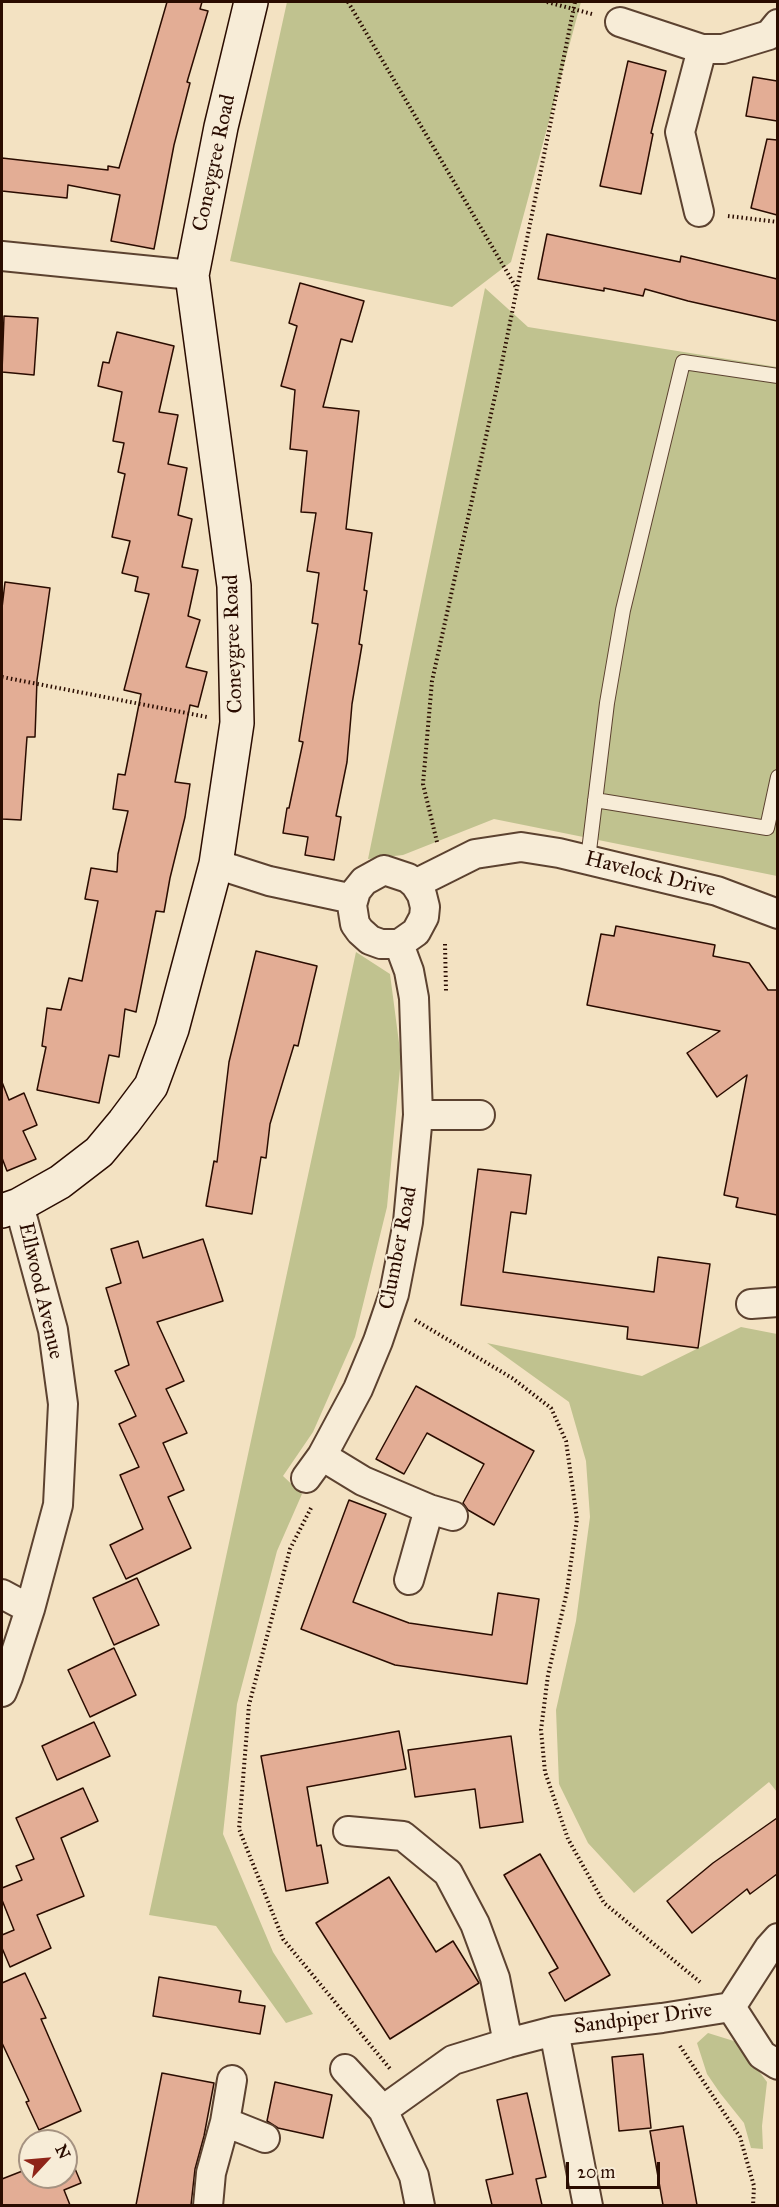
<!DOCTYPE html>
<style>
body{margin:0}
#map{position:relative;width:779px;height:2207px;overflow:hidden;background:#f3e2c2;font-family:"IM FELL Great Primer",serif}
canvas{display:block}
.frame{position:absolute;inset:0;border:3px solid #2a0c00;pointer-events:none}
.north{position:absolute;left:18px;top:2129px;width:60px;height:60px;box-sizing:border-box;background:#f7ecd7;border:2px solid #a59281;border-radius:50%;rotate:64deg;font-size:16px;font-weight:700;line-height:24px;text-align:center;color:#2a0c00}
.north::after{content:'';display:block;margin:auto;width:21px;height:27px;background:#8f2418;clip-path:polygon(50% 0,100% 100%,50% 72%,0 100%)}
.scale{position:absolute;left:566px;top:2162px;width:94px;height:27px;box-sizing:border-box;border:3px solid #2a0c00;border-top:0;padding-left:8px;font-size:18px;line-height:21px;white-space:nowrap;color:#2a0c00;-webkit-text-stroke:4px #f7ecd7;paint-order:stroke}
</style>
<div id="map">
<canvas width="779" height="2207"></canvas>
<div class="frame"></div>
<div class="north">N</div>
<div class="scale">20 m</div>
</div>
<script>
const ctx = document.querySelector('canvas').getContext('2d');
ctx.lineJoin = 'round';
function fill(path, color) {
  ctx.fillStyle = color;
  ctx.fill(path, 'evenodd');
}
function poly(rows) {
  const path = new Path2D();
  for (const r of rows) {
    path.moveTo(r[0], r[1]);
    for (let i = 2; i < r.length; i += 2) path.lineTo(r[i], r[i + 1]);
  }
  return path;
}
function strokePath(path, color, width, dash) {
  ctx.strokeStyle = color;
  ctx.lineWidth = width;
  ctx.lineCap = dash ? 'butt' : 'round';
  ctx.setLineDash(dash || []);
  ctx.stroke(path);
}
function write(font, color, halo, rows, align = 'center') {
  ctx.font = font + ' "IM FELL Great Primer",serif';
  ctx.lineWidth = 4.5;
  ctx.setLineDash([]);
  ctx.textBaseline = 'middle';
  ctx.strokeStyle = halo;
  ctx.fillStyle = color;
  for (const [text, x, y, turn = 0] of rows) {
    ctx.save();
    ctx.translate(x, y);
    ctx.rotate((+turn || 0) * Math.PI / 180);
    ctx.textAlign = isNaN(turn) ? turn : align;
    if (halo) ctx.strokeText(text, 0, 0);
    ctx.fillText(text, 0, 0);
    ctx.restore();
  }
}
fill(poly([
 [287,2,581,2,511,262,452,307,230,261],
 [485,288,528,327,777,367,777,876,494,819,403,855,368,859],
 [356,952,390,974,401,1058,387,1207,355,1337,313,1432,283,1476,302,1494,277,1551,237,1704,223,1834,273,1952,313,2014,286,2023,216,1926,149,1915],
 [741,1327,777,1334,777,1792,769,1782,634,1893,588,1843,559,1784,556,1710,576,1621,590,1517,586,1461,569,1402,487,1343,642,1376],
 [708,2033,737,2042,767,2082,762,2126,763,2149,751,2148,744,2123,720,2093,707,2074,697,2043]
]), '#c0c28f');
const building = poly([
 [167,2,202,2,200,9,208,11,187,82,190,83,174,145,154,249,111,241,120,195,68,185,67,198,2,191,2,158,108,170,108,166,119,168,167,2],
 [628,61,666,71,651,133,653,134,641,194,600,186,628,61],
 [753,77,777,81,777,121,746,116,753,77],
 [767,139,777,140,777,215,751,208,767,139],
 [547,234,680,262,681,256,777,279,777,321,688,301,645,289,643,296,604,288,604,291,538,279,547,234],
 [300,283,364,301,352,342,341,339,323,407,359,411,346,529,372,533,364,590,367,591,359,644,362,645,352,704,347,762,336,816,341,817,334,860,305,855,308,837,283,833,287,808,289,808,303,742,299,741,318,624,312,623,319,573,307,571,316,513,301,512,307,451,290,449,295,390,281,386,297,326,289,323,300,283],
 [4,316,38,318,34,375,2,372,4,316],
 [117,332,174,346,159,412,178,415,168,464,187,468,178,515,192,519,182,567,198,570,188,616,200,620,186,667,207,672,198,707,190,705,175,782,190,784,185,817,170,878,164,912,156,911,136,1012,125,1009,119,1057,109,1055,99,1103,37,1090,46,1047,42,1046,47,1008,61,1010,69,978,82,981,98,901,85,899,91,868,117,872,118,854,128,811,113,809,118,774,125,775,141,694,124,690,149,594,135,591,138,577,122,573,130,541,112,537,125,474,118,472,124,443,113,441,122,392,98,386,103,362,109,363,117,332],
 [5,582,50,588,37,680,35,737,27,737,21,820,2,819,2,608,5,582],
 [616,926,715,945,713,956,749,963,768,990,777,990,777,1215,736,1207,738,1198,724,1195,747,1075,717,1097,687,1053,720,1031,587,1005,601,934,614,936,616,926],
 [256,951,317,966,298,1046,294,1045,270,1124,266,1158,261,1157,252,1214,206,1206,214,1161,217,1162,229,1062,256,951],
 [2,1082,9,1100,24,1093,37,1125,23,1131,36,1159,7,1171,2,1158,2,1082],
 [478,1169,531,1175,526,1214,511,1212,503,1272,654,1292,658,1257,710,1264,698,1348,627,1339,628,1327,461,1305,478,1169],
 [203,1239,223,1301,157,1322,184,1381,166,1389,187,1433,163,1443,184,1490,168,1497,191,1548,126,1579,110,1545,143,1529,120,1475,139,1467,119,1424,136,1416,115,1371,129,1365,106,1288,121,1283,111,1249,138,1241,143,1258,203,1239],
 [416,1386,534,1451,494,1525,468,1510,463,1503,484,1464,427,1433,404,1474,376,1459,416,1386],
 [349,1500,386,1514,353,1602,409,1623,492,1635,498,1593,539,1599,527,1684,395,1665,301,1629,349,1500],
 [137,1578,159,1625,114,1645,93,1598,137,1578],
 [114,1648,136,1695,90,1717,68,1670,114,1648],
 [94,1722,110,1756,57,1780,42,1746,94,1722],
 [399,1731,406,1769,307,1787,317,1846,321,1845,328,1883,286,1891,261,1756,399,1731],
 [511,1736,523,1822,480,1828,475,1789,415,1797,408,1750,511,1736],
 [83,1788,98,1821,61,1838,84,1896,37,1915,51,1948,10,1967,2,1948,2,1935,14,1930,2,1900,2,1888,22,1880,16,1866,34,1859,16,1818,83,1788],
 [777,1818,777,1874,750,1894,747,1889,692,1933,667,1901,713,1863,777,1818],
 [540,1854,610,1975,565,2001,549,1973,558,1968,504,1875,540,1854],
 [389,1877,436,1952,453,1941,479,1983,390,2039,316,1923,389,1877],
 [25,1973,46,2018,41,2019,81,2111,39,2130,26,2102,29,2101,2,2043,2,1983,25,1973],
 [159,1977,241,1991,239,2002,265,2006,260,2034,153,2016,159,1977],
 [643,2054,651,2128,619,2131,612,2057,643,2054],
 [162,2073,214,2083,204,2136,195,2169,191,2205,136,2205,162,2073],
 [275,2082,332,2095,323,2138,278,2128,267,2121,275,2082],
 [527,2093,546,2177,536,2179,542,2205,492,2205,486,2180,513,2174,497,2100,527,2093],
 [683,2126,697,2205,663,2205,650,2131,683,2126],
 [68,2152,81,2183,64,2190,70,2205,2,2205,2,2179,30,2168,30,2177,66,2177,66,2153,68,2152]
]);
fill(building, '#e3ad95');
strokePath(building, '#2a0c00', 1.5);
const lane = poly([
 [595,800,767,828,778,777],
 [588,859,607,703,623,610,683,362,778,376]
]);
const street = poly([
 [620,22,702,49,723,49,769,35,778,24],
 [699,212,680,132,702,49],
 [2,256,192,275],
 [216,864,269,881,353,899],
 [384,870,408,878,415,884,422,895,425,907,424,917,416,932,399,944,381,944,370,940,360,931,355,924,352,905,356,891,364,881,384,870],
 [415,884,475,854,521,847,559,853,717,891,778,914],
 [418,1115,480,1115],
 [751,1304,778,1302],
 [322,1456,363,1481,429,1509,453,1516],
 [306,1478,322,1456,358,1389,378,1341,394,1294,408,1222,418,1115,414,998,409,971,399,944],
 [409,1580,429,1509],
 [2,1594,30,1609],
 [2,1692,8,1677,30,1609,58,1505,63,1404,53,1330,19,1205],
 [348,1831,403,1836,448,1873,475,1924,495,1978,508,2043],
 [731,2007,769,1948,778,1938],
 [554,2031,588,2206],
 [345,2069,383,2110,414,2176,420,2206],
 [232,2080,225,2122,265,2138],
 [383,2110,453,2060,508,2043,554,2031,662,2018,731,2007,762,2055,778,2065],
 [208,2206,211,2173,225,2122]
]);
const secondary = poly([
 [2,1211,19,1205,60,1182,99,1152,124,1122,151,1086,172,1029,216,864,237,723,234,586,192,275,221,127,251,2]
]);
strokePath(lane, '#5c4230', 16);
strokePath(street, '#5c4230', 32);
strokePath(secondary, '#2a0c00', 36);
strokePath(poly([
 [348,2,517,289],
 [547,2,592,14],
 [728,216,778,222],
 [2,677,207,717],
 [437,842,423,784,432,681,497,387,575,2],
 [445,944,446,991],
 [415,1320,512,1378,551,1408,566,1441,577,1519,567,1591,548,1675,541,1730,545,1772,568,1839,604,1903,700,1982],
 [311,1508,290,1549,249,1705,239,1829,283,1939,391,2070],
 [680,2046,740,2137,754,2186,753,2206]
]), '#2a0c00', 4, [1.5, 3]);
strokePath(lane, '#f7ecd7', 14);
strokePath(street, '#f7ecd7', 28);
strokePath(secondary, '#f7ecd7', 33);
write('21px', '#2a0c00', '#f7ecd7', [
 ["Coneygree Road",215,163,-78],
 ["Coneygree Road",234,644,-92],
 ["Havelock Drive",650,875,14],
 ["Clumber Road",399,1248,-79],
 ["Ellwood Avenue",40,1291,77],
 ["Sandpiper Drive",643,2019,-7]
]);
</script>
